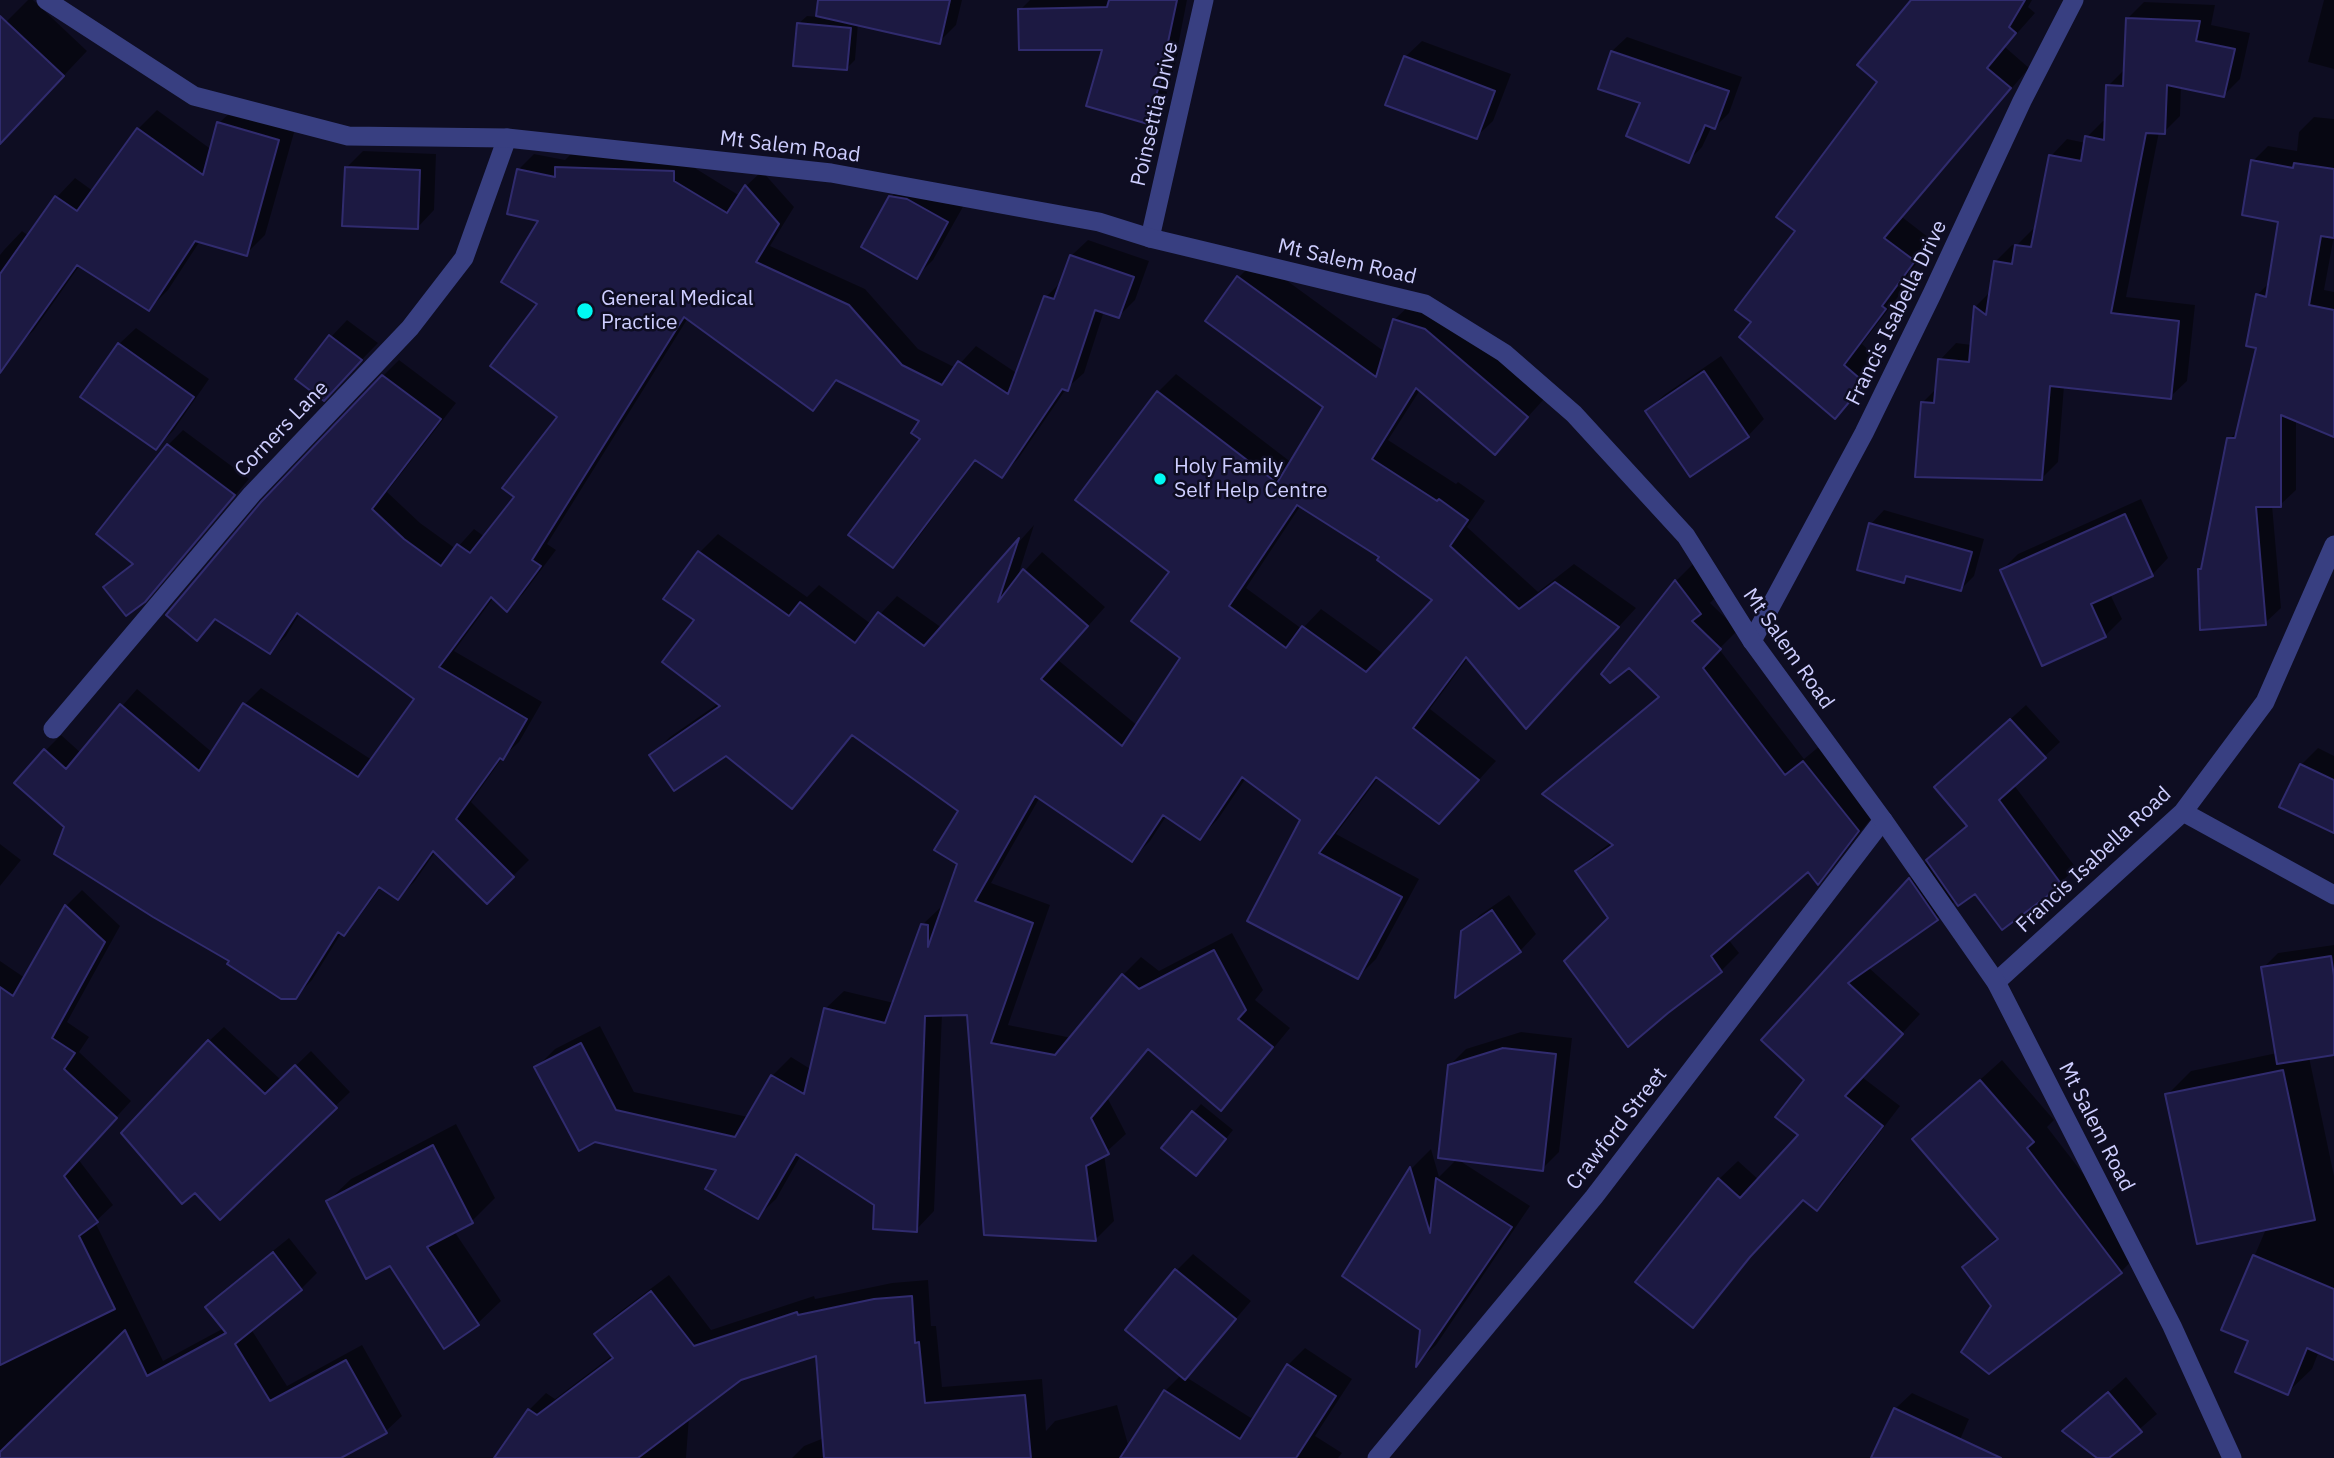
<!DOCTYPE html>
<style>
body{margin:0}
canvas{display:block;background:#0e0d22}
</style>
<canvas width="2334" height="1458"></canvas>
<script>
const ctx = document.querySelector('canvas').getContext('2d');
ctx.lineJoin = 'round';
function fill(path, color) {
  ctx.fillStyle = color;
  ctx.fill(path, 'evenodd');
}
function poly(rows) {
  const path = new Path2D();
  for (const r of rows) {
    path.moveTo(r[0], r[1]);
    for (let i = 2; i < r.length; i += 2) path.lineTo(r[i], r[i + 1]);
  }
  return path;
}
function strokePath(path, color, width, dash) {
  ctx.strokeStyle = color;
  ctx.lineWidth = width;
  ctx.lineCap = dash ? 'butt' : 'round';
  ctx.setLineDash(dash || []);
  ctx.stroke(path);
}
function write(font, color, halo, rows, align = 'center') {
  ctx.font = font + ' "IBM Plex Sans",sans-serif';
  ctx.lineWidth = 5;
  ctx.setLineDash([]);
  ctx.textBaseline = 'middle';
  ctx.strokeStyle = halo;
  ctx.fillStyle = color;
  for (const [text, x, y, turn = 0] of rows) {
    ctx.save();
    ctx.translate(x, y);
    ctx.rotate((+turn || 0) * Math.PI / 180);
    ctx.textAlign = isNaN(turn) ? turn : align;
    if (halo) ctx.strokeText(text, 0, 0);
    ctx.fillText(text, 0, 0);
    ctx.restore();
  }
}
fill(poly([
 [28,0,33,0,87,51,0,143,0,28],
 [850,0,962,0,956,25,939,42,858,23,855,60,847,68,798,24,807,16,845,19],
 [1030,0,1187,0,1178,46,1180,46,1163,107,1148,122,1104,48,1020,10],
 [1914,0,2032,0,2028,7,2035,13,2005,47,2029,68,1902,217,1933,241,1900,286,1904,289,1862,344,1883,363,1835,417,1753,321,1798,231,1879,82],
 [2324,0,2334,0,2334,69,2308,62],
 [2144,2,2215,5,2211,25,2250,33,2240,79,2224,95,2181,86,2180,116,2164,132,2159,132,2126,297,2195,305,2187,381,2170,397,2064,386,2058,462,2041,479,1923,402,1937,388,1940,360,1956,343,1972,345,1976,306,1991,291,1995,262,2012,245,2016,246,2033,229,2036,230,2051,156,2067,139,2086,143,2087,137,2103,121,2107,121,2108,86,2124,70,2128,18],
 [1627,37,1742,77,1729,113,1715,127,1712,126,1702,147,1688,161,1642,102,1612,51],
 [1422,41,1511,74,1493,121,1476,137,1405,57],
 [238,105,297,122,265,235,246,254,200,241,168,290,149,309,80,265,34,330,16,348,0,347,0,255,4,250,22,231,29,236,57,197,75,178,93,191,138,129,157,110,212,150,219,123],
 [2314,117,2334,119,2334,236,2324,290,2334,292,2334,435,2296,419,2296,490,2280,505,2272,505,2281,608,2265,623,2199,569,2204,565,2229,439,2239,430,2258,346,2257,295,2270,282,2280,220,2253,161,2268,146,2297,151,2299,132],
 [363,151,436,154,434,210,418,227,346,168],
 [573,152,690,165,740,196,746,186,762,171,794,207,770,246,865,289,918,349,956,368,976,346,1018,374,1046,297,1062,281,1071,256,1088,240,1149,261,1135,300,1119,316,1104,311,1084,373,1066,389,1018,459,1002,475,977,459,909,550,893,566,923,439,921,420,838,380,813,408,688,318,547,544,556,550,523,594,507,610,494,597,454,651,542,702,519,742,503,757,471,802,529,860,487,902,436,851,414,882,398,898,382,886,359,917,342,932,312,980,296,997,231,960,66,827,45,751,61,735,81,753,137,689,213,753,245,704,261,688,372,760,416,699,300,613,286,636,270,652,217,618,197,639,383,376,399,360,456,403,387,492,420,523,456,549,474,529,485,537,516,496,559,417,540,304,541,220,518,170,534,154,565,160],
 [908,180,964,205,933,260,916,277,891,197],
 [1257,259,1385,352,1394,320,1413,302,1443,311,1545,398,1495,453,1420,390,1388,440,1456,484,1458,482,1485,501,1467,527,1538,592,1574,564,1636,608,1544,708,1468,658,1430,709,1496,761,1457,804,1379,777,1336,834,1419,879,1376,959,1358,977,1302,819,1246,778,1218,819,1200,838,1167,815,1150,841,1132,859,1040,797,991,883,1050,905,1008,1025,1072,1038,1123,975,1141,957,1159,971,1232,933,1263,990,1255,1000,1290,1028,1239,1090,1221,1109,1149,1048,1108,1099,1126,1134,1104,1154,1114,1221,1096,1239,969,1014,942,1014,934,1211,916,1230,801,1155,776,1199,757,1217,719,1169,537,1067,555,1049,600,1026,634,1092,748,1117,772,1076,791,1057,812,1070,825,1009,844,991,894,1003,922,925,941,907,944,907,960,863,960,810,854,734,810,789,792,807,726,754,652,755,670,737,719,703,696,620,666,599,700,552,718,534,807,597,819,585,871,624,897,596,942,628,1034,525,1017,579,1042,552,1105,607,1058,660,1138,726,1182,658,1172,572,1158,392,1176,374,1292,463,1325,407,1207,320,1239,277],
 [1301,505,1381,557,1435,599,1385,655,1321,609,1302,629,1246,588],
 [347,320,378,343,340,382,331,337],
 [136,328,209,379,173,431,156,448,119,344],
 [1721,356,1764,419,1748,436,1647,411,1664,395],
 [183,430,249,479,160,584,105,587,134,562,168,445],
 [2141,499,2168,558,2152,575,2110,594,2122,619,2105,636,2002,570,2018,554],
 [1884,510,1984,539,1974,576,1961,589,1910,575,1904,581,1871,524],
 [1694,563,1718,595,1710,603,1738,630,1719,649,1804,759,1821,745,1876,812,1835,865,1818,882,1808,869,1728,939,1739,953,1721,971,1577,871,1595,854,1612,842,1544,793,1562,776,1660,696,1629,666,1603,674,1676,581],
 [2026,705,2060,742,2014,785,2076,868,2060,883,1975,892,1956,900,1937,919,1868,967,1920,1014,1862,1077,1900,1106,1836,1190,1817,1208,1804,1198,1768,1236,1711,1307,1693,1326,1637,1282,1719,1179,1738,1161,1759,1180,1801,1135,1806,1079,1763,1040,1928,860,1968,825,1952,772],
 [2318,748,2334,756,2334,831,2301,765],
 [0,844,21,860,0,886],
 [82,890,120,926,67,1022,89,1037,79,1052,131,1101,78,1159,113,1205,95,1222,163,1361,224,1328,207,1307,223,1291,289,1238,317,1273,301,1289,251,1329,287,1386,362,1345,402,1416,386,1431,337,1458,0,1458,0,961,25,978,66,906],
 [1509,895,1536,934,1520,951,1463,932,1480,915],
 [2334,945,2334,1053,2309,1057,2334,1176,2334,1358,2319,1351,2312,1369,2288,1392,2251,1340,2223,1329,2266,1229,2167,1095,2191,1071,2277,1053,2263,968,2278,953],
 [224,1027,281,1080,311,1051,350,1092,220,1218,209,1041],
 [1521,1032,1572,1038,1559,1152,1542,1169,1449,1066,1466,1049],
 [2002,1060,2054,1120,2047,1127,2142,1250,2121,1272,1989,1372,1994,1306,1964,1267,1998,1236,1914,1139],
 [1201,1104,1233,1130,1204,1166,1163,1148],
 [456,1124,495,1198,472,1221,454,1231,501,1301,478,1323,390,1264,328,1201,351,1179],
 [1431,1149,1439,1177,1457,1159,1530,1206,1436,1345,1418,1362,1422,1329,1345,1275,1412,1168],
 [1193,1254,1251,1301,1186,1377,1251,1418,1262,1408,1288,1365,1305,1348,1352,1379,1315,1436,1342,1453,1338,1458,792,1458,804,1446,824,1438,818,1353,740,1378,689,1417,686,1458,496,1458,529,1410,546,1393,555,1399,613,1355,596,1334,613,1317,669,1275,711,1330,814,1296,815,1299,892,1283,928,1280,931,1326,936,1326,942,1387,1042,1379,1046,1431,1055,1421,1117,1405,1129,1448,1165,1391,1182,1374,1177,1270],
 [2126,1377,2157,1414,2106,1458,2099,1458,2065,1431],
 [1912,1393,1969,1419,1952,1458,1873,1458,1895,1409]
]), '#0007');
const building = poly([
 [818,0,950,0,940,44,816,16,818,0],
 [1109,0,1177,0,1164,61,1166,61,1148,124,1086,106,1102,50,1019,50,1018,9,1107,7,1109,0],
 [1911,0,2025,0,2009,27,2016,33,1987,68,2011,88,1884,238,1915,261,1882,306,1886,309,1844,365,1865,383,1835,419,1739,337,1751,322,1735,310,1795,231,1776,217,1877,82,1857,65,1911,0],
 [0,16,64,76,0,144,0,16],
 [2126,18,2200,21,2196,41,2235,49,2224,97,2167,85,2165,134,2146,133,2111,313,2179,321,2171,399,2050,386,2042,480,1915,477,1921,402,1934,403,1938,359,1969,362,1974,306,1986,315,1994,261,2012,264,2015,245,2031,247,2049,155,2081,161,2085,136,2104,140,2106,85,2123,86,2126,18],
 [797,23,851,28,847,70,793,66,797,23],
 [1611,51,1729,91,1715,129,1705,125,1689,163,1626,136,1640,103,1598,89,1611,51],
 [1404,56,1495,91,1477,139,1385,105,1404,56],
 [217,122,279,140,247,256,195,241,149,311,77,265,0,373,0,274,55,196,77,211,137,128,203,175,217,122],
 [2251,160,2293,168,2294,163,2334,169,2334,238,2321,236,2309,305,2334,310,2334,437,2281,415,2281,507,2256,507,2266,625,2200,630,2198,569,2201,569,2227,438,2235,438,2256,348,2246,346,2256,294,2266,297,2278,222,2242,215,2251,160],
 [345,167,420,170,418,229,342,226,345,167],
 [555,167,674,171,674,181,727,213,745,185,779,224,756,262,849,305,902,365,942,385,958,361,1008,394,1044,296,1054,299,1070,255,1134,277,1119,318,1095,310,1068,391,1062,389,1002,478,975,460,893,568,848,535,920,439,911,433,919,421,836,380,813,411,684,317,532,560,541,566,507,612,491,597,439,667,527,719,503,760,500,758,456,819,514,877,487,904,433,851,398,900,379,887,344,936,338,932,296,999,281,999,227,964,229,961,153,917,54,854,64,827,14,783,44,749,66,769,120,704,199,771,243,703,358,777,414,699,297,613,270,654,215,619,197,641,166,615,261,502,382,375,441,419,372,509,404,539,441,566,457,544,470,553,514,497,502,488,557,417,490,366,537,304,501,282,538,221,507,214,517,169,555,177,555,167],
 [889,196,907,199,948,222,917,279,861,247,889,196],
 [1237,276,1376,377,1393,319,1425,329,1528,417,1495,455,1416,388,1372,459,1437,501,1439,499,1468,520,1450,546,1519,609,1555,582,1619,627,1526,729,1466,657,1413,728,1479,780,1439,824,1376,777,1319,853,1402,897,1358,979,1247,921,1300,820,1242,777,1200,840,1163,815,1132,862,1035,796,975,901,1033,923,991,1043,1055,1055,1122,974,1139,989,1214,950,1246,1010,1238,1019,1273,1047,1221,1111,1148,1049,1091,1118,1109,1154,1086,1166,1096,1241,984,1235,967,1015,925,1016,917,1232,873,1229,874,1205,796,1154,758,1219,705,1189,716,1170,595,1142,579,1151,534,1067,581,1043,616,1110,735,1137,771,1075,804,1094,824,1008,885,1023,921,924,928,925,928,947,957,864,934,850,958,811,852,735,792,809,726,756,674,791,649,755,720,706,662,662,694,620,663,599,698,551,789,616,800,602,855,643,878,612,924,646,1019,538,998,602,1023,569,1088,626,1041,679,1122,746,1180,658,1131,621,1169,572,1075,500,1157,391,1277,483,1323,407,1205,321,1237,276],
 [1297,505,1379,557,1377,560,1432,600,1366,672,1302,626,1286,648,1229,606,1297,505],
 [329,335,362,360,324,401,295,379,329,335],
 [118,343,194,397,156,450,80,397,118,343],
 [1704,371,1749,437,1690,477,1645,411,1704,371],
 [167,444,235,495,145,602,126,616,103,587,133,564,96,534,167,444],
 [2125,514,2153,576,2091,604,2106,637,2042,666,2000,570,2125,514],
 [1869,523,1972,552,1961,591,1906,576,1904,583,1857,570,1869,523],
 [1675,580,1701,614,1692,621,1721,649,1703,668,1785,775,1803,761,1859,831,1818,885,1808,872,1711,956,1722,972,1668,1013,1628,1047,1564,961,1608,918,1575,871,1613,845,1542,794,1659,697,1629,668,1610,683,1601,674,1675,580],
 [2010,719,2046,758,1999,800,2062,885,2002,930,1975,894,1958,906,1926,860,1967,826,1934,787,2010,719],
 [2300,764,2334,780,2334,833,2279,807,2300,764],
 [1909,878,1938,920,1848,983,1903,1034,1845,1096,1883,1126,1817,1211,1803,1200,1750,1257,1693,1328,1635,1282,1718,1178,1740,1198,1798,1135,1775,1117,1804,1080,1761,1040,1909,878],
 [65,905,105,942,52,1038,75,1053,64,1069,117,1118,64,1176,98,1222,79,1236,115,1309,0,1365,0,987,13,996,65,905],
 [1492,910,1521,952,1455,998,1461,931,1492,910],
 [2331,956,2334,976,2334,1055,2277,1064,2261,967,2331,956],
 [208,1040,265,1094,295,1065,337,1108,220,1220,195,1193,182,1204,121,1133,208,1040],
 [1503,1048,1556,1054,1543,1171,1438,1158,1448,1065,1503,1048],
 [2283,1070,2315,1220,2197,1244,2165,1094,2283,1070],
 [1980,1080,2034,1142,2027,1148,2122,1273,1989,1374,1961,1352,1991,1306,1962,1267,1998,1239,1912,1139,1980,1080],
 [1192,1111,1226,1139,1196,1176,1161,1148,1192,1111],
 [433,1145,473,1223,427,1247,479,1325,444,1349,390,1266,366,1279,326,1201,433,1145],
 [1410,1167,1430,1233,1436,1178,1512,1227,1416,1367,1420,1330,1342,1276,1410,1167],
 [273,1252,302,1290,235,1344,270,1401,346,1360,387,1433,341,1458,0,1458,0,1452,125,1330,147,1376,226,1333,205,1307,273,1252],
 [2253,1255,2334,1289,2334,1360,2307,1348,2288,1395,2235,1372,2248,1341,2221,1330,2253,1255],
 [1175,1269,1236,1319,1185,1380,1125,1330,1175,1269],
 [651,1291,694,1346,797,1312,798,1315,874,1299,912,1296,915,1343,919,1342,925,1403,1025,1395,1031,1458,824,1458,816,1356,741,1380,638,1458,494,1458,528,1409,537,1415,613,1358,594,1334,651,1291],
 [1287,1364,1336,1396,1296,1458,1120,1458,1164,1390,1240,1439,1287,1364],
 [2108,1392,2142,1432,2109,1458,2097,1458,2062,1431,2108,1392],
 [1894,1408,2001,1458,1871,1458,1894,1408]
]);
fill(building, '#1c1942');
strokePath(building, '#302b6e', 2);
strokePath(poly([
 [1150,238,1204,0],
 [1752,641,1864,433,1932,294,2022,101,2074,0],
 [53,729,252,494,410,328,464,258,507,138],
 [2183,812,2334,895],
 [1996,982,2183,812,2265,702,2334,545],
 [1377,1458,1594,1197,1883,820]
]), '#383f81', 19);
strokePath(poly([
 [46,0,194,96,348,136,507,138,831,173,1099,222,1150,238,1425,304,1504,353,1574,414,1686,536,1752,641,1883,820,1996,982,2172,1326,2232,1458]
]), '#383f81', 19);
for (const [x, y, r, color] of [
 [585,311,9,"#00f9f2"],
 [1160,479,7,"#00f9f2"]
]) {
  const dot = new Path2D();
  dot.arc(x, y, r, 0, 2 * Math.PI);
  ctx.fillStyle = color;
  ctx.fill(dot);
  strokePath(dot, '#0e0d22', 2.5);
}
write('21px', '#ceceff', '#0e0d22', [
 ["Poinsettia Drive",1155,114,-77],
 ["Mt Salem Road",790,147,7],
 ["Mt Salem Road",1347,262,13],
 ["Francis Isabella Drive",1897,313,-64],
 ["Corners Lane",282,429,-46],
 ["Mt Salem Road",1788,649,55],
 ["Francis Isabella Road",2094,860,-43],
 ["Mt Salem Road",2096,1127,63],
 ["Crawford Street",1617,1129,-52]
]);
write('21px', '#ceceff', '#0e0d22', [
 ["General Medical",601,299],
 ["Practice",601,323],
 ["Holy Family",1174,467],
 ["Self Help Centre",1174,491]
], 'left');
</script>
